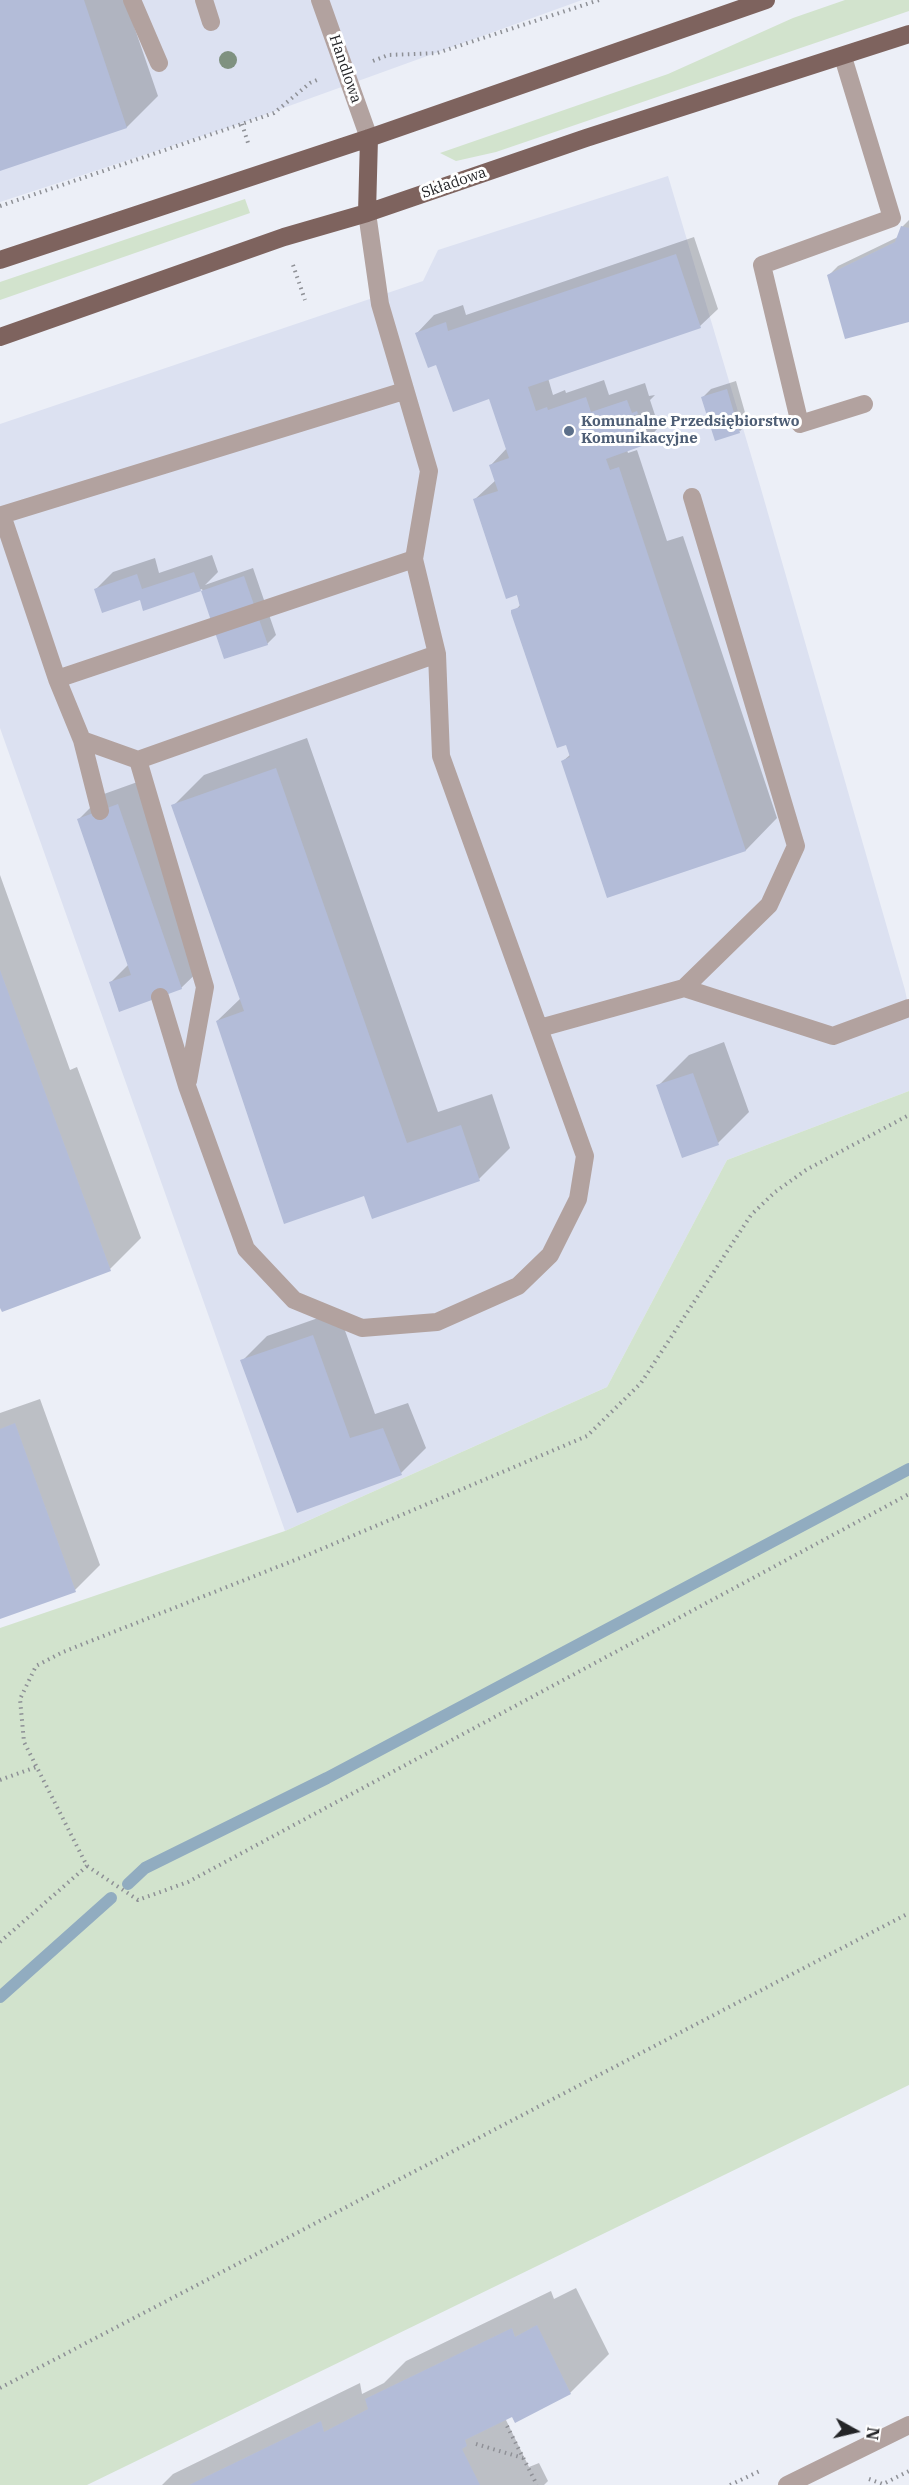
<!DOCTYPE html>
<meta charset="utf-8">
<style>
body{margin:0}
#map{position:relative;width:909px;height:2485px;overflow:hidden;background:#eceff7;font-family:"IBM Plex Serif",serif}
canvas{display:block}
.north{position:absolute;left:825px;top:2401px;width:60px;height:60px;-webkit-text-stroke:4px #fff;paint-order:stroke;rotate:98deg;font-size:16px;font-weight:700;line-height:24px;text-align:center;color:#242528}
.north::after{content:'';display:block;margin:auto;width:21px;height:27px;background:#242528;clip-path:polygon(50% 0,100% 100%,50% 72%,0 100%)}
</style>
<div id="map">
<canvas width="909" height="2485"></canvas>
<div class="north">N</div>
</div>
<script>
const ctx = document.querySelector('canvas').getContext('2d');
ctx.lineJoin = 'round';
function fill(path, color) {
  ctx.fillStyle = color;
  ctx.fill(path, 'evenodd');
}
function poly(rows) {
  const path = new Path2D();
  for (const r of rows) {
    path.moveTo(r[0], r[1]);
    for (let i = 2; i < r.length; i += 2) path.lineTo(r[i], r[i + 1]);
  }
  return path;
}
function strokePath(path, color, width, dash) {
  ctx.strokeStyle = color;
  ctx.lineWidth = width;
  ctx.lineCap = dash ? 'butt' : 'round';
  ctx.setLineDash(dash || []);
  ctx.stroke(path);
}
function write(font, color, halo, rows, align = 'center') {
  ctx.font = font + ' "IBM Plex Serif",serif';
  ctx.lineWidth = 6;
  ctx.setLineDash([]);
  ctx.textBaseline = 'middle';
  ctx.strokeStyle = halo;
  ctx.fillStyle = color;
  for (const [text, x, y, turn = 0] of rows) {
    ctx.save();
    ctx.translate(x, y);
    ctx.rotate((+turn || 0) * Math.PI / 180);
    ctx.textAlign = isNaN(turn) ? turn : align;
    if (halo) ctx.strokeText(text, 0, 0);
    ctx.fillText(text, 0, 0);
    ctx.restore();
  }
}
fill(poly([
 [0,0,582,0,242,123,0,202],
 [668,176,759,482,905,990,909,1009,909,1091,727,1160,607,1387,285,1531,0,728,0,424,423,281,438,250]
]), '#dce1f1');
fill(poly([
 [845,0,909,0,909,11,496,152,456,161,440,153,668,74,793,18],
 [245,199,250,213,0,300,0,282],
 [909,1091,909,2085,87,2485,0,2485,0,1628,285,1531,607,1387,727,1160]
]), '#d2e3cd');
fill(poly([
 [0,0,125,0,158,96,127,127,0,170],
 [909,220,909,320,829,275,838,266,898,237,902,227],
 [694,237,718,309,700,326,548,378,553,395,565,390,566,393,604,380,609,395,645,383,649,396,655,395,650,400,659,427,642,445,627,450,628,453,637,450,667,541,683,536,777,818,746,850,608,896,563,761,571,754,513,613,521,604,475,499,496,480,491,465,507,448,490,398,437,363,417,333,434,315,463,305,466,315],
 [736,381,748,423,740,431,702,398,711,389],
 [212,555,218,572,205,585,253,568,276,635,267,644,225,658,202,589,144,609,140,598,95,590,113,572,155,558,159,573],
 [307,738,438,1112,492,1094,510,1148,479,1179,365,1194,217,1021,241,998,173,806,204,775],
 [143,780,207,963,181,988,110,983,129,964,79,819,104,794],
 [0,875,70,1070,77,1067,141,1238,110,1269,0,1303],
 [724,1042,749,1112,718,1143,658,1086,689,1055],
 [338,1311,375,1414,408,1403,426,1448,401,1473,297,1511,242,1361,267,1336],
 [40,1399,100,1565,75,1590,0,1617,0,1413],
 [576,2288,609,2354,570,2393,505,2418,529,2467,539,2463,548,2481,544,2485,162,2485,173,2474,360,2383,362,2394,384,2383,406,2361,551,2291,554,2299]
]), '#0003');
strokePath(poly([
 [128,1884,145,1868,327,1778,909,1469],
 [0,1997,111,1898]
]), '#91acc0', 12);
fill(poly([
 [0,0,84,0,127,128,0,171],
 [901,226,909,228,909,322,845,339,827,275,895,242],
 [676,254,701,328,528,387,536,411,547,407,548,410,586,397,591,412,627,400,632,413,637,411,638,414,633,416,642,446,606,459,610,470,619,467,746,851,607,898,561,761,570,757,566,745,557,748,511,613,511,610,520,607,517,595,506,599,473,499,498,491,489,465,509,458,489,399,453,412,436,365,428,368,415,333,446,322,448,331],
 [727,389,740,433,715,441,701,397],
 [194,572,201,591,244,576,268,645,224,659,201,591,143,611,140,600,102,613,94,589,137,574,142,589],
 [276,768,407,1143,461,1125,480,1181,372,1219,364,1196,284,1224,216,1021,244,1011,171,805],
 [118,804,182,989,119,1012,109,982,131,975,77,819],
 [0,970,111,1271,2,1312,0,1308],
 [693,1073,719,1145,682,1158,656,1085],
 [313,1335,350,1438,383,1428,402,1475,297,1513,240,1360],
 [15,1423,76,1592,0,1619,0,1429],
 [537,2325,571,2394,515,2423,512,2417,465,2440,467,2446,462,2449,480,2485,189,2485,321,2421,324,2432,368,2409,365,2399,512,2328,515,2337]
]), '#b3bcd8');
strokePath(poly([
 [373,61,388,55,437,53,599,0],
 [242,124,249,146],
 [0,206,274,113,310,83,317,80],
 [293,265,305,300],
 [0,1780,36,1767],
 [87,1866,138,1900,188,1882,909,1494],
 [0,1942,87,1866,24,1742,20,1699,36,1666,63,1652,305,1556,587,1436,641,1383,751,1215,775,1192,806,1170,909,1115],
 [0,2388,909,1913],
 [507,2426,537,2485],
 [476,2444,523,2458],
 [869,2479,883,2484,909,2471],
 [730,2485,762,2470]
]), '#8e9096', 4, [1.5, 4.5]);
strokePath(poly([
 [132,0,159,63],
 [204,0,211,22],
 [320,0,369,138],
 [843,57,892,218,762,265,800,424,864,404],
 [404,391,2,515,57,679,82,740,138,760,437,654],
 [57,679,414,559],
 [82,740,100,811],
 [138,760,205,987,188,1081],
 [684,988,833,1036,909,1008],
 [160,997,187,1086,246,1249,294,1300,362,1328,437,1322,518,1286,550,1255,578,1199,585,1156,441,756,437,654,414,559,429,471,380,304,367,213],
 [540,1028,684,988,769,905,796,846,692,497],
 [787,2485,909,2425]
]), '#b2a29f', 18);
strokePath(poly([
 [367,213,369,138],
 [0,260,369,138,766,0],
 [0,337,284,237,367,213,586,138,909,34]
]), '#7e635e', 18);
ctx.fillStyle = '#7f9180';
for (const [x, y] of [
 [228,60]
]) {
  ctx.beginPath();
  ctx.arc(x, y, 9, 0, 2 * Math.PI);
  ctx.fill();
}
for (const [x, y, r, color] of [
 [569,431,6,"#5c6f8a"]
]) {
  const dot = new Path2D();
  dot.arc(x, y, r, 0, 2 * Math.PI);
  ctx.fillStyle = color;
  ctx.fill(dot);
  strokePath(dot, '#fff', 2);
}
write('15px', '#242528', '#fff', [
 ["Handlowa",345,69,71],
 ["Składowa",454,183,-19]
]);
write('bold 15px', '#4e5e75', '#fff', [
 ["Komunalne Przedsiębiorstwo",581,422],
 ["Komunikacyjne",581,439]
], 'left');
</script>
